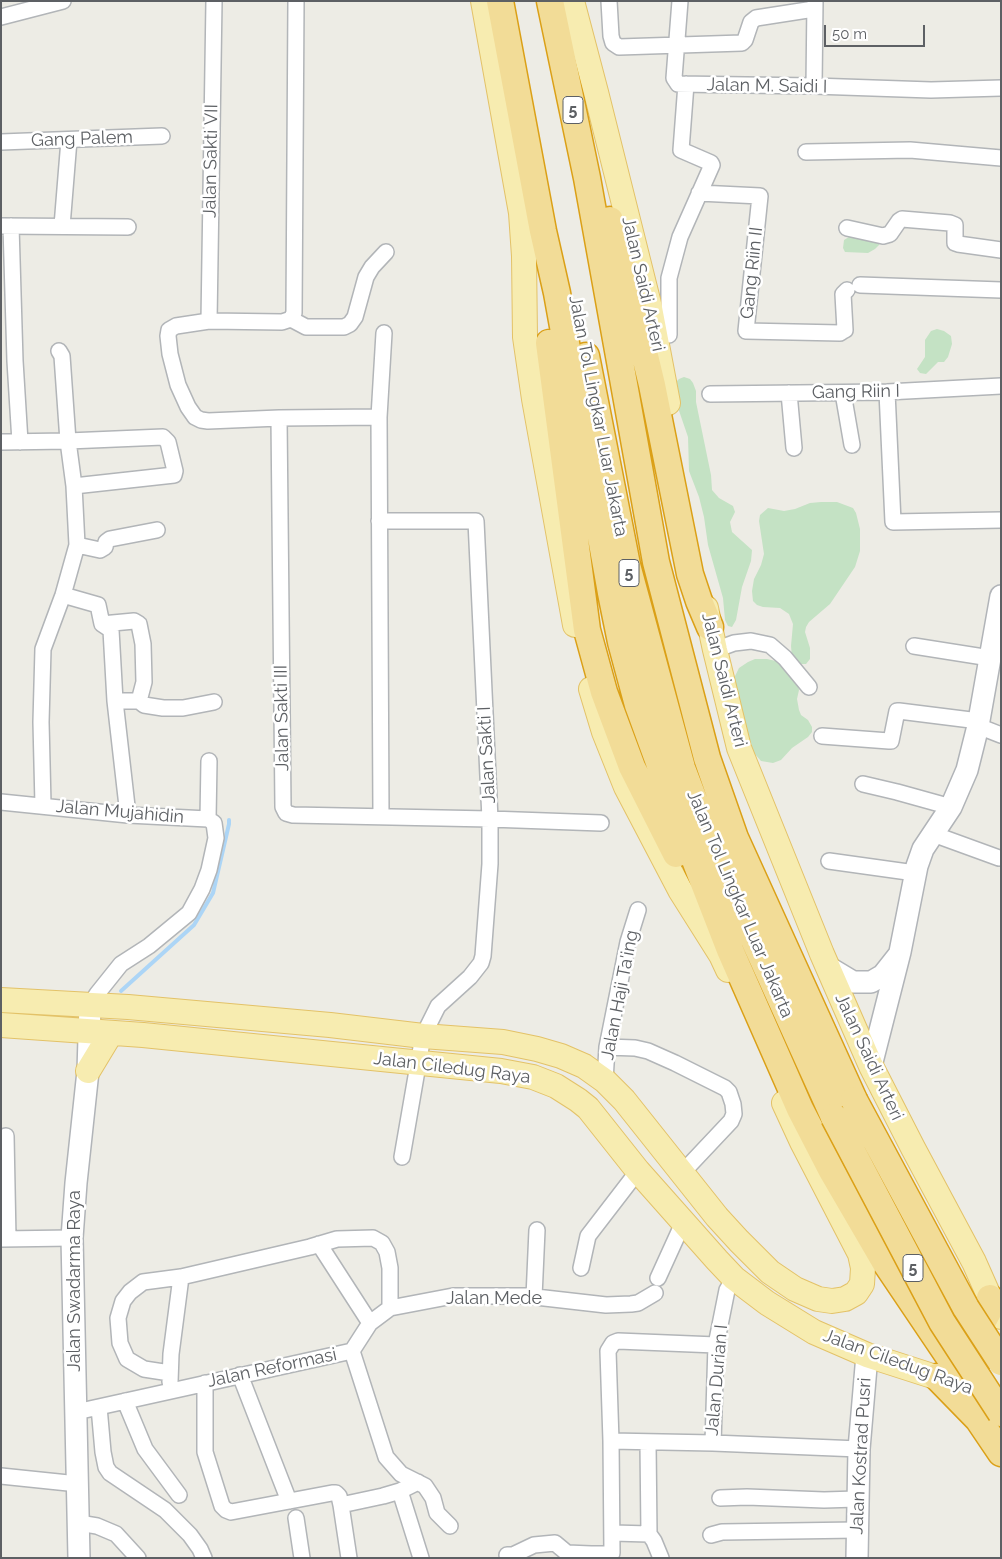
<!DOCTYPE html>
<style>
body{margin:0}
#map{position:relative;width:1002px;height:1559px;overflow:hidden;background:#edece5;font-family:Raleway,sans-serif}
canvas{display:block}
.frame{position:absolute;inset:0;border:2px solid #5d6064;pointer-events:none}
.scale{position:absolute;left:824px;top:25px;width:101px;height:22px;box-sizing:border-box;border:2px solid #5d6064;border-top:0;padding-left:6px;font-size:15px;line-height:18px;white-space:nowrap;color:#5d6064;-webkit-text-stroke:4px #fff;paint-order:stroke}
</style>
<div id="map">
<canvas width="1002" height="1559"></canvas>
<div class="frame"></div>
<div class="scale">50 m</div>
</div>
<script>
const ctx = document.querySelector('canvas').getContext('2d');
ctx.lineJoin = 'round';
function fill(path, color) {
  ctx.fillStyle = color;
  ctx.fill(path, 'evenodd');
}
function poly(rows) {
  const path = new Path2D();
  for (const r of rows) {
    path.moveTo(r[0], r[1]);
    for (let i = 2; i < r.length; i += 2) path.lineTo(r[i], r[i + 1]);
  }
  return path;
}
function strokePath(path, color, width, dash) {
  ctx.strokeStyle = color;
  ctx.lineWidth = width;
  ctx.lineCap = dash ? 'butt' : 'round';
  ctx.setLineDash(dash || []);
  ctx.stroke(path);
}
function write(font, color, halo, rows, align = 'center') {
  ctx.font = font + ' Raleway,sans-serif';
  ctx.lineWidth = 5;
  ctx.setLineDash([]);
  ctx.textBaseline = 'middle';
  ctx.strokeStyle = halo;
  ctx.fillStyle = color;
  for (const [text, x, y, turn = 0] of rows) {
    ctx.save();
    ctx.translate(x, y);
    ctx.rotate((+turn || 0) * Math.PI / 180);
    ctx.textAlign = isNaN(turn) ? turn : align;
    if (halo) ctx.strokeText(text, 0, 0);
    ctx.fillText(text, 0, 0);
    ctx.restore();
  }
}
fill(poly([
 [854,236,880,242,879,245,875,249,868,253,845,252,843,248,844,240,849,237],
 [937,329,944,331,951,336,952,344,948,357,944,362,938,362,926,374,920,373,917,369,925,357,925,340,931,331],
 [684,377,690,379,693,383,696,391,696,402,711,475,712,490,719,498,733,506,735,512,730,522,732,532,752,550,751,561,742,587,736,620,732,627,728,626,725,620,723,598,708,545,704,517,699,497,689,471,688,437,675,399,675,383,679,379],
 [821,502,837,502,853,508,856,513,860,529,860,551,855,567,830,604,809,622,806,627,805,632,810,648,810,659,806,664,801,664,792,657,791,646,793,624,789,614,780,608,763,607,757,605,753,601,752,591,754,579,761,565,764,554,759,521,760,515,768,508,784,511,795,509,810,503],
 [755,659,767,659,780,662,798,685,799,690,797,699,799,710,801,715,808,720,812,727,812,732,808,737,792,748,781,760,773,763,761,761,754,753,733,686,734,678,739,668,748,662]
]), '#c4e2c4');
strokePath(poly([
 [121,991,194,925,213,893,229,824,229,820]
]), '#acd5f6', 4);
const street = poly([
 [609,1,611,36,613,43,619,47,742,43,745,40,751,22,756,18,814,9],
 [680,1,674,78,678,84,814,86,931,90,1001,88],
 [1,17,63,1],
 [814,86,815,1],
 [1,142,162,136],
 [806,152,910,150,1001,158],
 [699,193,760,196,746,331,840,333,843,331,845,330,843,294,847,290],
 [2,226,128,227],
 [11,226,15,361,20,442],
 [62,226,69,140],
 [847,228,883,236,890,234,899,221,902,219,950,223,955,225,955,243,958,244,1001,250],
 [860,285,1001,290],
 [291,319,282,322,209,321,176,326,169,330,168,336,170,354,178,385,188,407,195,417,201,420,208,421,279,418,379,417],
 [291,319,294,313,296,1],
 [291,319,306,327,344,327,350,324,355,317,366,277,372,267,386,252],
 [209,321,214,1],
 [669,335,669,278,680,237,712,165,711,163,681,150,686,84],
 [59,351,62,356,68,441,163,437,168,442,175,471,174,475,74,486],
 [887,392,893,522,1001,520],
 [789,393,794,448],
 [843,393,852,445],
 [710,394,887,392,1001,386],
 [279,418,283,807,286,813,293,815,490,819,601,823],
 [1,442,68,441,74,486,77,545,63,595,43,649,41,722,43,805],
 [379,521,476,521,490,819,490,864,483,956,481,963,470,977,438,1006,423,1036,402,1157],
 [77,545,100,550,105,547,106,542,110,539,157,530],
 [63,595,98,605,102,624,111,630,115,701,128,815],
 [102,624,134,621,139,624,143,644,144,682,139,701],
 [914,646,990,658],
 [715,650,734,643,751,641,770,645,785,658,809,687],
 [115,701,139,701,144,705,163,708,183,708,214,702],
 [978,726,1001,735],
 [822,736,889,741,891,741,897,711,899,711,979,721],
 [863,784,897,792,951,807],
 [1,802,128,815,208,819,214,823,216,838,209,870,202,889,189,913,149,946,121,964,97,994,90,1005],
 [381,816,379,417,384,333],
 [208,819,209,761],
 [933,834,999,858],
 [829,861,915,873],
 [607,1047,635,1048,648,1051,675,1063,725,1088,729,1092,733,1104,734,1114,731,1121,682,1173],
 [605,1081,607,1047,628,942,638,910],
 [6,1136,8,1239],
 [1,1239,72,1238],
 [319,1244,370,1323],
 [581,1268,588,1236,638,1171],
 [658,1278,683,1223],
 [534,1297,537,1230],
 [352,1351,370,1323,390,1308,453,1296,527,1296,606,1305,631,1304,638,1303,655,1293],
 [170,1373,144,1369,127,1359,120,1343,118,1318,123,1301,130,1292,143,1282,181,1277,310,1247,337,1239,373,1238,382,1243,387,1252,390,1268,390,1308],
 [240,1375,289,1501],
 [170,1382,171,1354,181,1277],
 [205,1383,205,1452,222,1506,226,1510,231,1512,332,1493,336,1493,339,1496,341,1505,349,1558],
 [125,1401,145,1449,179,1495],
 [99,1407,103,1452,106,1467,110,1473,165,1510,190,1535,200,1549,204,1558],
 [76,1412,352,1351,386,1457,401,1474,425,1486,433,1498,437,1513,450,1526],
 [611,1441,608,1351,613,1343,618,1341,716,1345],
 [648,1443,649,1534],
 [713,1443,859,1449],
 [1,1476,78,1484],
 [400,1491,421,1558],
 [720,1498,747,1497,824,1500,857,1499],
 [341,1505,383,1496,400,1491,418,1482],
 [296,1518,302,1558],
 [79,1523,97,1526,116,1534,138,1558],
 [613,1533,649,1534,654,1541,661,1558],
 [711,1535,722,1532,857,1530],
 [507,1555,513,1555,534,1545,555,1543,567,1553,591,1554],
 [591,1558,591,1554,607,1554,612,1553,611,1441,713,1443,716,1345,727,1290,734,1278]
]);
const secondary = poly([
 [828,967,853,982,871,982,883,975,898,956],
 [871,1066,900,952,917,866,923,849,951,807,967,770,978,726,1001,596],
 [79,1558,72,1238,76,1183,88,1071,90,1005],
 [857,1558,859,1449,867,1355]
]);
const primary = poly([
 [483,1,521,213,524,256,525,337,534,399,575,625],
 [572,1,596,92,650,308,668,403],
 [706,608,715,650,739,748,822,954,871,1066,913,1148,974,1262,990,1298,1001,1317],
 [591,689,604,732,626,787,680,890,721,955,728,970],
 [1,1000,128,1007,330,1025,423,1036,503,1042,537,1049,561,1056,584,1066,605,1081,624,1100,717,1217,739,1241,770,1272,795,1289,818,1299,832,1301,845,1299,856,1293,862,1284,863,1268,860,1254,802,1142,784,1103],
 [1,1025,143,1035,292,1050,501,1071,533,1077,556,1086,578,1100,588,1108,638,1171,717,1260,734,1278,767,1303,814,1332,867,1355,954,1383],
 [88,1071,111,1033]
]);
const highway = poly([
 [500,1,543,231,557,293,611,593,621,642,638,705,688,842,730,950,800,1109,832,1171,885,1262,970,1388],
 [550,1,587,178,656,562,707,758,735,838,854,1100],
 [610,220,627,281,652,385,690,574,699,601,710,627],
 [549,343,587,630,604,692,632,767,676,854],
 [586,356,627,565,682,768,712,847,834,1117],
 [959,1336,972,1332,983,1321,988,1312,990,1298],
 [937,1377,978,1419,1001,1453]
]);
strokePath(street, '#b2b5b8', 18);
strokePath(secondary, '#b1b4b8', 24);
strokePath(primary, '#e3c268', 26);
strokePath(highway, '#dba017', 29);
strokePath(street, '#fff', 15);
strokePath(secondary, '#fff', 21);
strokePath(primary, '#f7ecb0', 24);
strokePath(highway, '#f2dc97', 26);
const highwayBridge = poly([
 [854,1100,966,1308,1001,1362],
 [834,1117,942,1322,1001,1413]
]);
strokePath(highwayBridge, '#dba017', 29, []);
strokePath(highwayBridge, '#f2dc97', 26);
for (const [x, y, w] of [
 [573,110,20],
 [629,573,20],
 [913,1268,20]
]) {
  const box = new Path2D();
  box.roundRect(x - w / 2, y - 13.5, w, 27, 4);
  ctx.fillStyle = '#fff';
  ctx.fill(box);
  strokePath(box, '#5d6064', 1);
}
write('bold 16px', '#5d6064', null, [
 ["5",573,110],
 ["5",629,573],
 ["5",913,1268]
]);
write('18px', '#5d6064', '#fff', [
 ["Jalan M. Saidi I",767,86,1],
 ["Gang Palem",82,139,-2],
 ["Jalan Sakti VII",211,161,-89],
 ["Gang Riin II",752,273,-84],
 ["Jalan Saidi Arteri",643,284,77],
 ["Gang Riin I",856,392,-1],
 ["Jalan Tol Lingkar Luar Jakarta",598,416,79],
 ["Jalan Saidi Arteri",724,680,76],
 ["Jalan Sakti III",282,718,-91],
 ["Jalan Sakti I",487,755,-93],
 ["Jalan Mujahidin",120,812,5],
 ["Jalan Tol Lingkar Luar Jakarta",740,904,67],
 ["Jalan Haji Ta'ing",620,995,-79],
 ["Jalan Saidi Arteri",869,1057,65],
 ["Jalan Ciledug Raya",452,1068,7],
 ["Jalan Swadarma Raya",75,1281,-90],
 ["Jalan Mede",494,1299],
 ["Jalan Ciledug Raya",898,1362,20],
 ["Jalan Reformasi",272,1368,-12],
 ["Jalan Durian I",717,1380,-85],
 ["Jalan Kostrad Pusri",861,1456,-87]
]);
</script>
